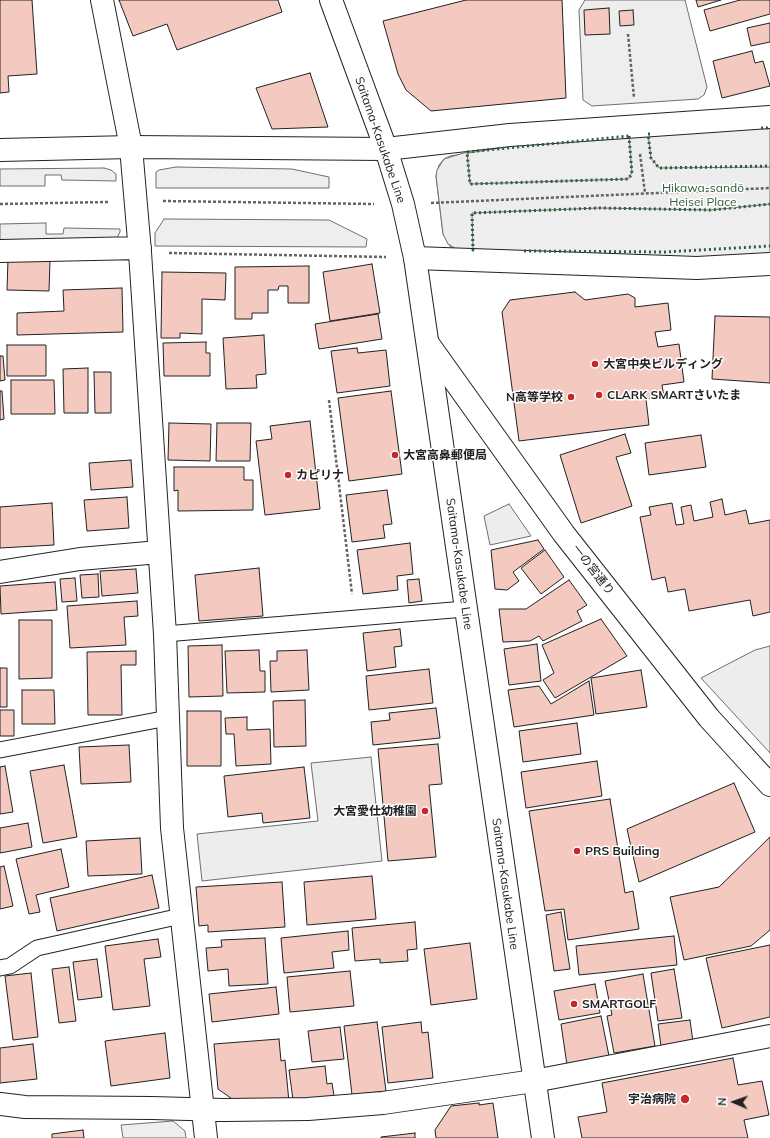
<!DOCTYPE html>
<meta charset="utf-8">
<style>
body{margin:0}
#map{position:relative;width:770px;height:1138px;overflow:hidden;background:#fff;font-family:Mulish,sans-serif}
canvas{display:block}
.north{position:absolute;left:714px;top:1082px;width:40px;height:40px;-webkit-text-stroke:3px #fff;paint-order:stroke;rotate:272deg;font-size:11px;font-weight:700;line-height:16px;text-align:center;color:#222}
.north::after{content:'';display:block;margin:auto;width:14px;height:18px;background:#222;clip-path:polygon(50% 0,100% 100%,50% 72%,0 100%)}
</style>
<div id="map">
<canvas width="770" height="1138"></canvas>
<div class="north">N</div>
</div>
<script>
const ctx = document.querySelector('canvas').getContext('2d');
ctx.lineJoin = 'round';
function fill(path, color) {
  ctx.fillStyle = color;
  ctx.fill(path, 'evenodd');
}
function poly(rows) {
  const path = new Path2D();
  for (const r of rows) {
    path.moveTo(r[0], r[1]);
    for (let i = 2; i < r.length; i += 2) path.lineTo(r[i], r[i + 1]);
  }
  return path;
}
function strokePath(path, color, width, dash) {
  ctx.strokeStyle = color;
  ctx.lineWidth = width;
  ctx.lineCap = dash ? 'butt' : 'round';
  ctx.setLineDash(dash || []);
  ctx.stroke(path);
}
function write(font, color, halo, rows, align = 'center') {
  ctx.font = font + ' Mulish,"Noto Sans JP",sans-serif';
  ctx.lineWidth = 3;
  ctx.setLineDash([]);
  ctx.textBaseline = 'middle';
  ctx.strokeStyle = halo;
  ctx.fillStyle = color;
  for (const [text, x, y, turn = 0] of rows) {
    ctx.save();
    ctx.translate(x, y);
    ctx.rotate((+turn || 0) * Math.PI / 180);
    ctx.textAlign = isNaN(turn) ? turn : align;
    if (halo) ctx.strokeText(text, 0, 0);
    ctx.fillText(text, 0, 0);
    ctx.restore();
  }
}
const green = poly([
 [585,0,685,0,707,87,704,95,698,99,592,106,583,100,579,10,585,0],
 [770,127,770,257,751,259,525,256,451,248,443,234,436,176,439,165,444,159,450,156,524,144,770,127],
 [176,167,292,169,329,177,329,188,156,188,156,172,159,170,176,167],
 [104,168,111,170,116,174,116,181,62,180,61,175,45,175,45,186,0,186,0,169,104,168],
 [164,219,329,220,367,239,366,247,155,246,155,233,164,219],
 [46,223,46,234,63,234,64,228,120,229,120,232,117,238,0,243,0,224,46,223],
 [173,1121,185,1131,186,1138,123,1138,121,1125,173,1121]
]);
fill(green, '#eee');
strokePath(green, '#6f6f6f', 1);
const parking = poly([
 [648,134,651,158,659,168,770,167,770,204,711,210,599,208,472,213,473,250,458,250,448,244,443,234,436,176,437,170,444,159,467,152,470,184,628,179,632,173,629,136,648,134],
 [509,504,531,536,490,545,484,516,509,504],
 [770,646,770,753,701,678,755,650,770,646],
 [371,757,382,861,202,881,197,834,318,821,311,763,371,757]
]);
fill(parking, '#ededed');
strokePath(parking, '#6f6f6f', 1);
const building = poly([
 [0,0,32,0,37,74,8,76,9,92,0,93,0,0],
 [119,0,278,0,282,12,177,50,167,24,133,36,119,0],
 [466,0,562,0,566,98,431,111,406,90,398,74,383,21,466,0],
 [696,0,721,0,698,7,696,0],
 [740,0,770,0,770,14,710,31,704,10,740,0],
 [609,8,610,34,585,35,584,10,609,8],
 [633,10,634,25,620,26,619,11,633,10],
 [770,23,770,42,751,46,747,28,770,23],
 [752,51,755,63,763,61,770,86,722,98,713,61,752,51],
 [310,73,328,127,272,129,256,88,310,73],
 [8,260,50,261,49,291,7,290,8,260],
 [372,264,380,313,330,321,323,272,372,264],
 [309,266,309,303,288,303,288,286,279,286,278,290,268,290,268,313,252,313,252,319,235,319,235,267,309,266],
 [162,272,226,273,225,300,202,299,202,334,180,333,180,338,161,338,162,272],
 [122,288,123,332,17,335,17,313,64,311,63,290,122,288],
 [575,292,585,300,628,294,635,298,635,307,668,303,671,330,655,332,658,347,679,344,684,382,662,385,664,397,646,399,649,425,519,441,502,312,510,300,575,292],
 [378,314,382,339,319,349,315,324,378,314],
 [715,316,770,317,770,383,712,379,715,316],
 [264,335,266,374,256,375,257,388,226,389,223,338,264,335],
 [206,342,206,353,210,353,210,376,164,376,163,343,206,342],
 [7,345,46,345,46,376,7,376,7,345],
 [357,348,358,353,386,350,390,386,337,393,331,351,357,348],
 [0,356,3,356,5,380,0,381,0,356],
 [88,368,88,413,64,413,63,369,88,368],
 [94,372,111,372,111,413,95,413,94,372],
 [11,380,54,380,55,414,11,414,11,380],
 [0,391,2,391,4,419,0,420,0,391],
 [391,391,402,474,349,481,338,398,391,391],
 [310,421,320,509,265,515,256,441,272,439,270,426,310,421],
 [169,423,211,424,210,461,168,460,169,423],
 [217,423,251,423,250,461,216,461,217,423],
 [625,434,631,453,616,457,632,506,581,523,560,455,625,434],
 [701,435,706,467,649,475,645,443,701,435],
 [131,460,133,487,91,490,89,463,131,460],
 [174,467,244,467,244,480,253,480,253,510,178,511,178,490,174,491,174,467],
 [387,490,392,524,383,525,385,538,352,542,346,495,387,490],
 [127,497,129,528,87,531,84,500,127,497],
 [722,499,725,515,746,510,749,524,770,520,770,612,753,616,750,600,689,611,685,589,668,592,665,577,652,580,640,517,651,515,649,507,672,503,676,525,684,524,681,507,691,505,694,521,713,517,710,502,722,499],
 [52,503,54,545,0,548,0,507,52,503],
 [538,540,544,549,513,572,519,581,507,590,495,589,491,550,538,540],
 [410,543,413,574,397,576,398,590,363,594,357,550,410,543],
 [545,550,564,577,541,594,521,568,545,550],
 [259,568,263,616,199,621,195,575,259,568],
 [136,569,138,593,102,596,100,571,136,569],
 [98,574,99,597,82,598,80,575,98,574],
 [75,578,77,601,62,602,60,579,75,578],
 [419,579,422,601,409,603,407,580,419,579],
 [569,580,587,605,577,611,582,621,543,641,539,636,530,641,503,642,499,609,526,609,569,580],
 [55,582,57,610,1,614,0,586,55,582],
 [137,601,138,616,124,617,126,645,70,648,67,606,137,601],
 [601,619,627,656,555,698,543,680,554,673,542,645,601,619],
 [19,620,52,620,52,678,19,679,19,620],
 [400,629,402,646,394,647,396,667,367,671,363,633,400,629],
 [537,644,541,681,509,685,504,649,537,644],
 [222,645,223,696,189,697,188,646,222,645],
 [259,650,260,671,265,671,265,692,227,693,225,651,259,650],
 [307,650,309,690,271,692,270,661,277,661,277,651,307,650],
 [136,651,136,665,121,665,122,715,88,715,87,652,136,651],
 [0,668,7,668,7,707,0,707,0,668],
 [429,669,433,703,369,710,366,676,429,669],
 [641,670,647,707,596,714,591,678,641,670],
 [589,681,594,715,514,727,508,690,539,686,551,704,589,681],
 [22,690,54,690,55,724,22,724,22,690],
 [305,700,306,746,274,747,273,701,305,700],
 [436,708,440,738,373,745,371,722,390,720,389,713,436,708],
 [0,710,14,710,14,736,0,736,0,710],
 [187,711,221,711,221,766,187,766,187,711],
 [247,717,247,730,270,729,271,764,236,766,234,734,226,734,225,718,247,717],
 [577,723,581,754,523,762,519,731,577,723],
 [438,744,442,784,429,785,436,857,388,861,378,749,438,744],
 [129,745,131,782,81,784,79,747,129,745],
 [597,761,602,796,526,808,521,772,597,761],
 [64,765,77,837,43,843,30,771,64,765],
 [5,766,13,812,0,814,0,767,5,766],
 [304,767,310,818,263,823,262,813,228,817,224,776,304,767],
 [734,783,755,832,639,882,627,829,734,783],
 [610,799,625,893,633,891,639,929,568,940,564,909,545,911,529,811,610,799],
 [28,823,32,847,0,853,0,828,28,823],
 [770,837,770,930,751,946,684,960,670,897,719,887,770,837],
 [140,838,142,874,88,876,86,841,140,838],
 [61,849,69,887,36,895,40,912,29,914,16,859,61,849],
 [4,866,13,906,0,909,0,867,4,866],
 [152,875,159,908,57,931,50,898,152,875],
 [372,876,376,919,307,925,304,882,372,876],
 [282,882,285,927,208,932,208,925,199,926,196,887,282,882],
 [561,912,570,969,554,971,546,915,561,912],
 [415,922,417,949,407,950,408,961,380,963,380,959,355,961,352,928,415,922],
 [348,931,349,950,332,952,334,968,284,973,281,938,348,931],
 [674,936,677,965,579,975,576,946,674,936],
 [265,938,268,984,229,986,228,969,208,971,206,948,222,947,221,940,265,938],
 [158,939,161,957,144,959,150,1006,113,1010,105,946,158,939],
 [470,943,477,999,431,1005,424,949,470,943],
 [770,945,770,1017,722,1028,706,958,770,945],
 [97,959,102,997,78,1000,73,962,97,959],
 [69,967,76,1021,59,1023,52,969,69,967],
 [674,969,682,1018,658,1021,651,973,674,969],
 [350,971,354,1006,290,1012,287,977,350,971],
 [31,973,38,1037,13,1040,5,976,31,973],
 [643,974,655,1046,614,1053,607,1016,612,1015,605,981,643,974],
 [595,984,600,1013,559,1020,554,991,595,984],
 [276,987,279,1014,212,1022,209,994,276,987],
 [601,1016,609,1056,567,1065,561,1024,601,1016],
 [690,1020,693,1042,661,1046,658,1024,690,1020],
 [377,1022,386,1091,352,1095,344,1026,377,1022],
 [421,1022,422,1033,428,1032,433,1078,388,1083,382,1027,421,1022],
 [340,1027,344,1059,312,1062,308,1031,340,1027],
 [165,1033,170,1078,111,1086,105,1041,165,1033],
 [279,1039,281,1061,285,1060,289,1102,235,1101,218,1089,214,1044,279,1039],
 [33,1044,37,1079,0,1083,0,1048,33,1044],
 [733,1058,738,1085,762,1081,769,1115,744,1120,748,1138,582,1138,578,1117,607,1112,602,1083,733,1058],
 [325,1066,327,1084,332,1083,334,1096,293,1100,289,1070,325,1066],
 [479,1103,479,1105,493,1103,498,1138,436,1138,435,1130,451,1106,479,1103],
 [83,1130,84,1138,52,1138,52,1134,83,1130],
 [415,1133,415,1138,381,1138,381,1137,415,1133]
]);
fill(building, '#f3c9c0');
strokePath(building, '#222', 1);
const service = poly([
 [165,634,465,609],
 [0,750,168,718],
 [0,968,10,966,37,948,181,916]
]);
const minor = poly([
 [102,0,131,147,140,252,165,634,172,828,206,1138],
 [386,149,510,135,770,117],
 [0,251,140,248],
 [415,258,697,268,770,264],
 [429,345,564,534,709,718,770,785],
 [0,572,80,559,159,552],
 [0,1104,25,1107,152,1108,224,1110,308,1109,383,1103,534,1081,770,1036]
]);
const tertiary = poly([
 [0,150,131,147,386,149]
]);
const primary = poly([
 [331,0,386,149,403,204,415,258,543,1138]
]);
strokePath(service, '#222', 17);
strokePath(minor, '#222', 24);
strokePath(tertiary, '#222', 24);
strokePath(primary, '#222', 24);
strokePath(poly([
 [628,34,634,98],
 [640,154,645,193],
 [163,201,374,204],
 [431,203,770,188],
 [0,204,108,202],
 [169,253,386,257],
 [329,400,352,594]
]), '#646464', 2.5, [3, 2]);
strokePath(service, '#fff', 15);
strokePath(minor, '#fff', 22);
strokePath(tertiary, '#fff', 22);
strokePath(primary, '#fff', 22);
strokePath(poly([
 [761,128,770,128],
 [650,134,648,134,651,158,659,168,770,166],
 [629,136,632,174,628,179,470,184,467,152,629,136],
 [474,250,473,250,472,213,599,208,712,210,770,204],
 [524,251,665,252,770,246]
]), '#2f5e38', 3, [2, 3]);
for (const [x, y, r, color] of [
 [595,364,4,"#c62828"],
 [599,395,4,"#c62828"],
 [571,397,4,"#c62828"],
 [395,455,4,"#c62828"],
 [288,475,4,"#c62828"],
 [425,811,4,"#c62828"],
 [577,851,4,"#c62828"],
 [574,1004,4,"#c62828"],
 [685,1099,5,"#c62828"]
]) {
  const dot = new Path2D();
  dot.arc(x, y, r, 0, 2 * Math.PI);
  ctx.fillStyle = color;
  ctx.fill(dot);
  strokePath(dot, '#fff', 1.5);
}
write('12px', '#222', '#fff', [
 ["Saitama-Kasukabe Line",380,140,71],
 ["Saitama-Kasukabe Line",459,564,82],
 ["一の宮通り",593,570,52],
 ["Saitama-Kasukabe Line",505,884,82]
]);
write('12px', '#2f5e38', '#fff', [
 ["Hikawa-sandō",703,188],
 ["Heisei Place",703,202]
]);
write('bold 12px', '#222', '#fff', [
 ["大宮中央ビルディング",603,364],
 ["CLARK SMARTさいたま",607,395],
 ["N高等学校",563,397,"right"],
 ["大宮高鼻郵便局",403,455],
 ["カピリナ",296,475],
 ["大宮愛仕幼稚園",417,811,"right"],
 ["PRS Building",585,851],
 ["SMARTGOLF",582,1004],
 ["宇治病院",676,1099,"right"]
], 'left');
</script>
